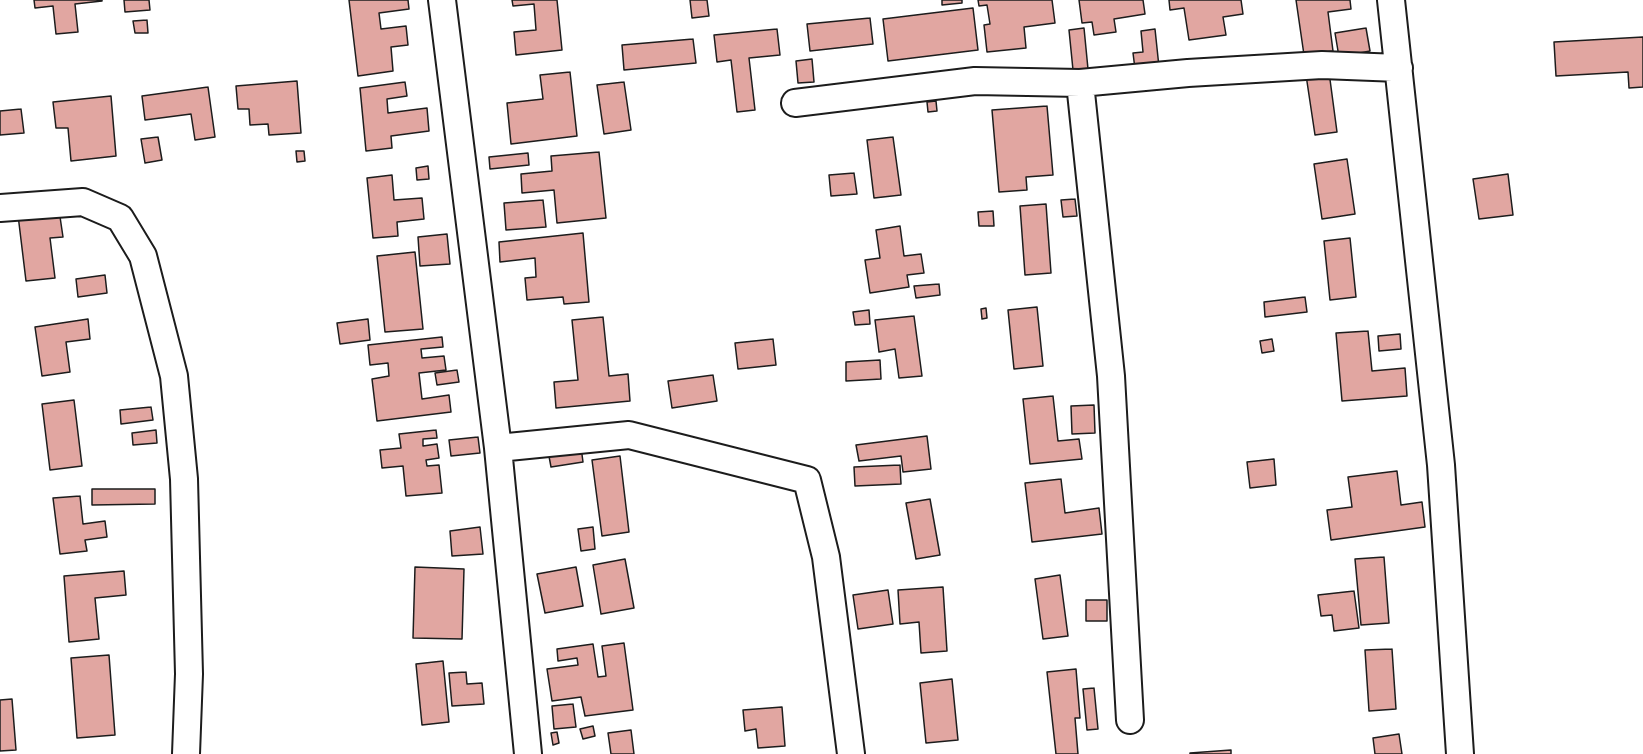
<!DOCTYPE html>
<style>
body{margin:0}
canvas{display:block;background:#fff}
</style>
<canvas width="1643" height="754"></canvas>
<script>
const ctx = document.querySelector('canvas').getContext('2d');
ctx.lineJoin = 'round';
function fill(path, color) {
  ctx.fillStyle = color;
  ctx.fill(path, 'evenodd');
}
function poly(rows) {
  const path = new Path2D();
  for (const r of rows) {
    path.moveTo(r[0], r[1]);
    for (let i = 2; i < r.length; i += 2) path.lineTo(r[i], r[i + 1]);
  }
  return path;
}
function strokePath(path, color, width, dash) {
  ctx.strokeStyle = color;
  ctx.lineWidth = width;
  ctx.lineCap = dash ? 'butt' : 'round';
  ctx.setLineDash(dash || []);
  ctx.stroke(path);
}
const building = poly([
 [34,0,102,0,102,1,75,4,78,32,56,34,53,6,35,8,34,0],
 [124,0,149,0,150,10,125,12,124,0],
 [349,0,408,0,409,9,379,13,381,29,406,26,408,45,391,47,393,71,358,76,349,0],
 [512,0,557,0,562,50,516,55,514,32,536,30,534,4,513,6,512,0],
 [690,0,707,0,709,16,692,18,690,0],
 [942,0,962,0,962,3,942,5,942,0],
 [978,0,1052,0,1055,23,1024,27,1026,48,987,52,984,25,990,24,987,5,979,6,978,0],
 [1079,0,1143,0,1145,14,1114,19,1116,32,1094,35,1092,22,1082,23,1079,0],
 [1169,0,1241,0,1243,14,1223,17,1226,35,1189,40,1184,8,1170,10,1169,0],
 [1296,0,1350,0,1351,9,1328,12,1333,51,1304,55,1296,0],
 [973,8,978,50,888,61,883,19,973,8],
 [870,18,873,44,810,51,807,24,870,18],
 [147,20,148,33,135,33,133,21,147,20],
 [1084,28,1088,69,1073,70,1069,30,1084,28],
 [1366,28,1370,51,1339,57,1335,33,1366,28],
 [777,29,780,55,749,58,755,110,737,112,731,60,717,62,714,35,777,29],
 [1155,29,1159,67,1135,69,1133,53,1143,52,1141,31,1155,29],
 [1643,37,1643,87,1629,88,1628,72,1556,76,1554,42,1643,37],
 [693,39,696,63,624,70,622,45,693,39],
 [812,59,814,82,798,83,796,61,812,59],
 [570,72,577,136,511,144,507,103,543,99,540,75,570,72],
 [1329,72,1337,132,1315,135,1306,75,1329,72],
 [297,81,301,133,269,135,268,124,250,125,249,109,238,109,236,86,297,81],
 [405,82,407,96,387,99,388,113,427,108,429,131,391,136,392,148,366,151,360,88,405,82],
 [624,82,631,130,604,134,597,85,624,82],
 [208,87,215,137,195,140,191,114,145,120,142,96,208,87],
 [111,96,116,156,71,161,68,128,56,128,53,102,111,96],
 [936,101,937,111,928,112,927,102,936,101],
 [1047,106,1053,175,1026,177,1027,190,999,192,992,110,1047,106],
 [21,109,24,133,0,135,0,111,21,109],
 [158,137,162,160,145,163,141,139,158,137],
 [893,137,901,195,874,198,867,140,893,137],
 [296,151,304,151,305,161,297,162,296,151],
 [599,152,606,218,557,223,554,190,522,193,521,174,552,171,551,156,599,152],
 [528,153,529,165,490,169,489,157,528,153],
 [1347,159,1355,214,1322,219,1314,164,1347,159],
 [428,166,429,179,417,180,416,168,428,166],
 [854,173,857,194,831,196,829,175,854,173],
 [1508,174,1513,215,1479,219,1473,179,1508,174],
 [392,175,394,200,422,198,424,219,397,222,398,236,373,238,367,178,392,175],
 [1075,199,1077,216,1063,217,1061,200,1075,199],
 [543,200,546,227,506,230,504,203,543,200],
 [1046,204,1051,273,1025,275,1020,206,1046,204],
 [59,210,63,237,50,238,55,278,26,281,18,215,59,210],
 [993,211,994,226,979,226,978,212,993,211],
 [900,226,904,256,921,254,924,273,907,275,909,287,870,293,865,260,880,258,876,230,900,226],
 [583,233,589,302,564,304,563,297,527,300,525,278,536,277,535,258,500,262,499,242,583,233],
 [447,234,450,264,420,266,418,237,447,234],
 [1350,238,1356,297,1330,300,1324,241,1350,238],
 [415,252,423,329,385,332,377,256,415,252],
 [105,275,107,293,78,297,76,279,105,275],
 [939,284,940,295,916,298,914,286,939,284],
 [1305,297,1307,312,1265,317,1264,302,1305,297],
 [1037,307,1043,366,1014,369,1008,310,1037,307],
 [986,308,987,318,982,319,981,309,986,308],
 [869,310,870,324,855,325,853,312,869,310],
 [914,316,922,376,899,378,895,349,879,352,875,320,914,316],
 [603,317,609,376,628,374,630,401,556,408,554,382,578,380,572,320,603,317],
 [88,319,90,339,66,342,70,372,42,376,35,327,88,319],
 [368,319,370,340,340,344,337,323,368,319],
 [1368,331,1372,371,1405,368,1407,396,1342,401,1336,333,1368,331],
 [1400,334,1401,349,1379,351,1378,336,1400,334],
 [442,337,443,347,421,349,422,358,444,356,446,370,419,373,422,399,449,395,451,412,377,421,372,379,389,376,388,363,370,365,368,345,442,337],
 [773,339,776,365,738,369,735,343,773,339],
 [1272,339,1274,351,1262,353,1260,341,1272,339],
 [880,360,881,379,846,381,846,362,880,360],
 [457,370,459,382,437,385,435,373,457,370],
 [713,375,717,401,672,408,668,381,713,375],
 [1053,396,1058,441,1079,439,1082,459,1030,464,1023,399,1053,396],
 [74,400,82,466,50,470,42,404,74,400],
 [1094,405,1095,433,1072,434,1071,406,1094,405],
 [151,407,153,420,121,424,120,410,151,407],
 [156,430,157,443,133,445,132,433,156,430],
 [436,430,437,438,423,439,423,446,437,444,439,458,426,460,427,466,439,465,442,493,406,496,403,466,382,468,380,450,401,448,399,434,436,430],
 [927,436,931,469,903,472,901,456,859,461,856,445,927,436],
 [478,437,480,453,451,456,449,440,478,437],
 [581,447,583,462,551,467,548,451,581,447],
 [620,456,629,532,602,536,592,460,620,456],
 [1274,459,1276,485,1250,488,1247,462,1274,459],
 [900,465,901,484,855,486,854,467,900,465],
 [1397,471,1401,505,1422,502,1425,527,1331,540,1327,510,1352,507,1348,477,1397,471],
 [1061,479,1065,513,1099,508,1102,534,1032,542,1025,483,1061,479],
 [92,489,155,489,155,504,92,505,92,489],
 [80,496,83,524,105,521,107,537,85,540,87,551,60,554,53,498,80,496],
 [930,499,940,555,916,559,906,503,930,499],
 [480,527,483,554,452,556,450,531,480,527],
 [593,527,595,549,581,551,578,529,593,527],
 [1384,557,1389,623,1361,625,1355,559,1384,557],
 [625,559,634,608,601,614,593,565,625,559],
 [415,567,464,569,462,639,413,638,415,567],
 [576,567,583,606,545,613,537,574,576,567],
 [124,571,126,595,95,598,99,639,69,642,64,576,124,571],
 [1060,575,1068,636,1043,639,1035,579,1060,575],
 [943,587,947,651,921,653,919,622,900,624,898,590,943,587],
 [888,590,893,624,858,629,853,595,888,590],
 [1354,591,1359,628,1334,631,1332,615,1321,616,1318,595,1354,591],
 [1086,600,1107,600,1107,621,1086,621,1086,600],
 [624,643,633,710,585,716,581,697,552,701,547,669,578,665,577,658,558,661,557,649,593,644,598,677,606,676,602,646,624,643],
 [1392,649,1396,709,1369,711,1365,650,1392,649],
 [109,655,115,735,77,738,71,658,109,655],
 [443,661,449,722,422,725,416,664,443,661],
 [1076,669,1080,718,1075,718,1078,754,1056,754,1047,672,1076,669],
 [466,672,467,684,482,683,484,704,452,706,449,673,466,672],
 [952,679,958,740,926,743,920,683,952,679],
 [1094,688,1098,729,1087,730,1083,689,1094,688],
 [12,699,16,750,0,751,0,700,12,699],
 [573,704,576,727,554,729,552,706,573,704],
 [782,707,785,746,758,748,756,729,745,731,743,710,782,707],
 [593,726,595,736,583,739,580,729,593,726],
 [631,730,634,754,611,754,608,733,631,730],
 [557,732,559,743,553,745,551,733,557,732],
 [1399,734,1402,754,1375,754,1373,738,1399,734],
 [1231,750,1231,754,1190,754,1190,753,1231,750]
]);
fill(building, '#e1a6a1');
strokePath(building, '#1c1c1c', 1.5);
const street = poly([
 [442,0,498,448,528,754],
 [1391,0,1441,465,1460,754],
 [1080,83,1111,376,1130,720],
 [795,103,975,81,1080,83,1188,73,1322,65,1399,68],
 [0,208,83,202,120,218,143,256,174,376,184,479,189,674,186,754],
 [498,448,629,435,807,480,826,557,851,754]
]);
strokePath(street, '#1c1c1c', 30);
strokePath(street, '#fff', 26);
</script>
